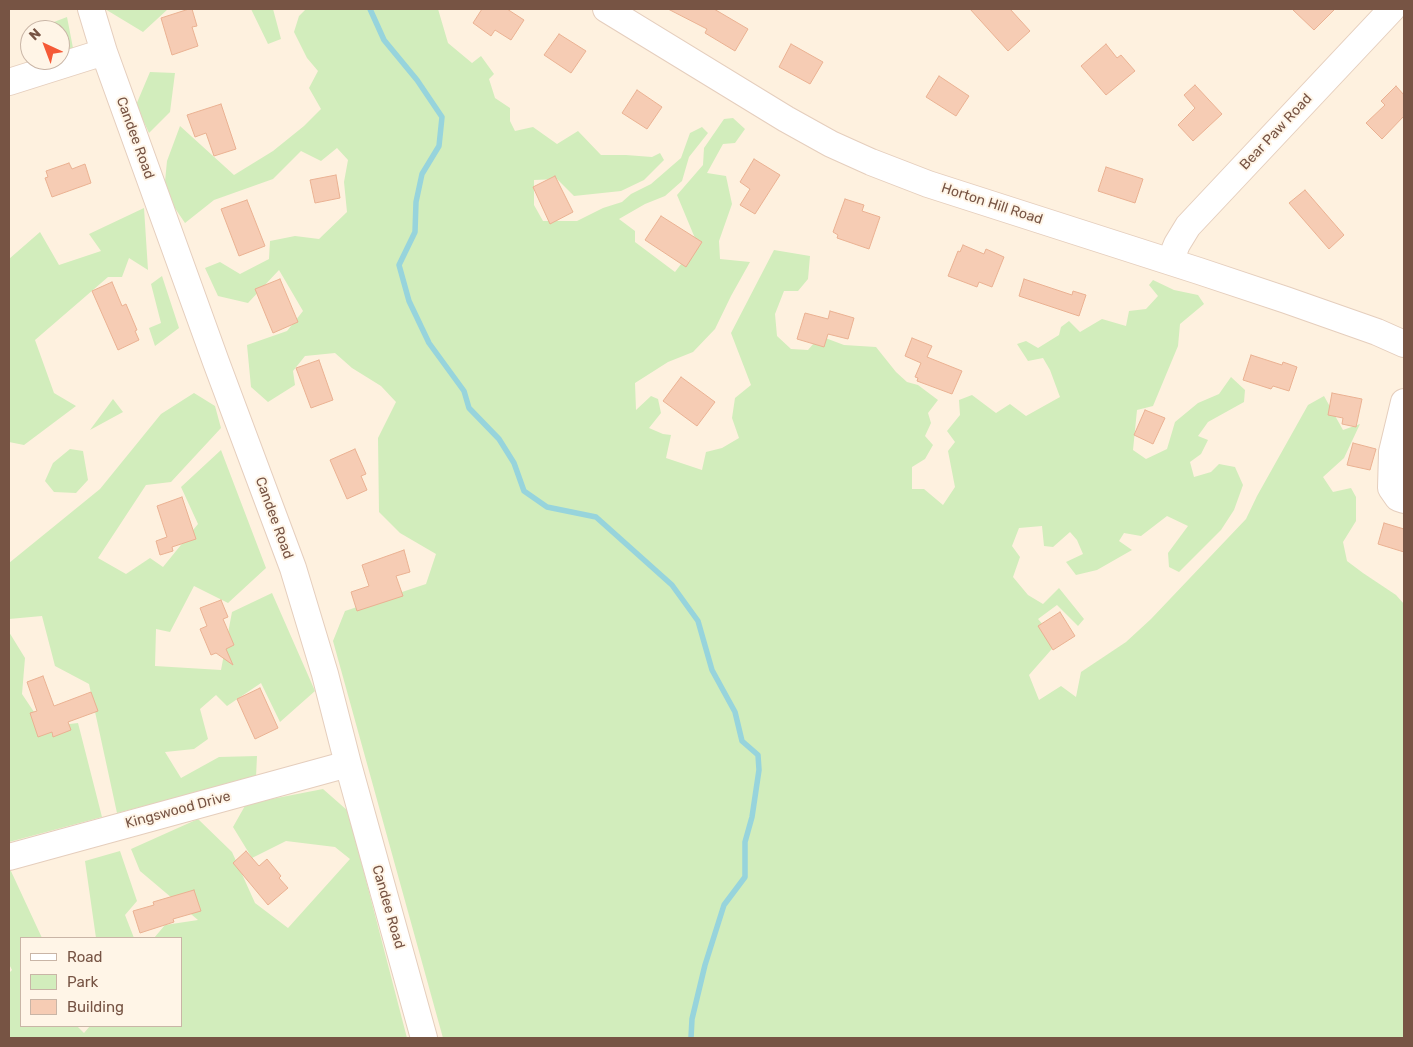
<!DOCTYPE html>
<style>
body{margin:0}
#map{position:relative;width:1413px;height:1047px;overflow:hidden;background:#fef1df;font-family:Rubik,sans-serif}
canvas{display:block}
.frame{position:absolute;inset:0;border:10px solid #775444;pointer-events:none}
.legend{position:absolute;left:20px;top:937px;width:162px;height:90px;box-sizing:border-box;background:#fff5e7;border:1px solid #c9b5a6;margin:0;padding:6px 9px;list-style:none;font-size:15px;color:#775444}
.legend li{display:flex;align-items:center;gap:10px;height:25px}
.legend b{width:25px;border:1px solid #c9b5a6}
.north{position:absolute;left:20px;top:20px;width:50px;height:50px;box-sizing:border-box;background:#fff5e7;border:1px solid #c9b5a6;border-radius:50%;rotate:317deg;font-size:14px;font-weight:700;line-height:20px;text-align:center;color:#775444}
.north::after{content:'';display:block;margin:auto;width:18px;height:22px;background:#f55a37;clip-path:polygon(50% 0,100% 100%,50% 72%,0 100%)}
</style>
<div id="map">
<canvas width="1413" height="1047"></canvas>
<div class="frame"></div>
<ul class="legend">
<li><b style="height:6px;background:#fff"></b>Road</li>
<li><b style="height:14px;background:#d2edbc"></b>Park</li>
<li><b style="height:14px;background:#f6ccb4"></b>Building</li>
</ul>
<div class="north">N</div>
</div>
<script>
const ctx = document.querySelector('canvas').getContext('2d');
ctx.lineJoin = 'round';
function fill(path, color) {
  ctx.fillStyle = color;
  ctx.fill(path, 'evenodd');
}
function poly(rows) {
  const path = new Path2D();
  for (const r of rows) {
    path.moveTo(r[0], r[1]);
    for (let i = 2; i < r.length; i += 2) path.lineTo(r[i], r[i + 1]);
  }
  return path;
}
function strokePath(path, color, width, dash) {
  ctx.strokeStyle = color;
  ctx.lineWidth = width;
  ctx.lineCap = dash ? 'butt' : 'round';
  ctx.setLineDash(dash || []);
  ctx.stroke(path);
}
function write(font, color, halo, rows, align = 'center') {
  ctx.font = font + ' Rubik,sans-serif';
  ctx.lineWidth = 4;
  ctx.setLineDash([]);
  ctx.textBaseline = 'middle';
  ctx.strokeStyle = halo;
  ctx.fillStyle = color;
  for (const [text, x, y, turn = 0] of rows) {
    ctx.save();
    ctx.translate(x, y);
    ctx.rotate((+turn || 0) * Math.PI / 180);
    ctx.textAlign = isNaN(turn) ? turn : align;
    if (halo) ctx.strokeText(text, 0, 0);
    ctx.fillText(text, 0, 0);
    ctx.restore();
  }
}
fill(poly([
 [105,9,168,9,143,32],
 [251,9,273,9,281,39,268,44],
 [306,9,438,9,448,43,472,63,481,56,494,74,489,79,495,98,510,108,510,121,515,131,533,127,557,144,578,131,601,155,626,155,652,157,660,153,664,160,644,180,621,191,574,196,557,179,534,180,534,205,543,221,577,221,603,208,622,202,631,194,651,184,681,158,690,133,702,127,708,133,689,157,682,181,665,196,645,204,619,219,635,231,635,242,675,272,697,243,677,195,703,165,704,148,724,119,733,118,745,129,735,143,723,144,707,173,726,176,732,204,719,241,720,259,750,262,731,296,715,329,693,352,668,362,635,383,636,410,651,396,658,399,661,413,649,428,663,434,671,435,666,458,702,470,706,452,722,448,739,438,732,418,735,398,751,385,731,333,774,250,810,256,808,279,798,291,784,291,775,314,777,336,791,349,808,350,820,336,844,345,876,347,896,372,907,382,918,385,938,400,928,413,931,423,925,436,933,445,925,459,912,467,912,489,924,489,943,505,955,487,948,451,955,442,947,431,960,415,959,400,972,395,996,413,1010,404,1026,416,1060,397,1050,370,1043,358,1028,361,1017,344,1026,341,1038,348,1059,335,1061,327,1069,321,1080,332,1102,319,1126,326,1129,311,1146,309,1158,296,1149,285,1153,280,1174,290,1198,295,1204,304,1180,324,1178,346,1153,406,1137,410,1133,450,1146,459,1167,449,1175,422,1198,403,1219,394,1231,377,1245,390,1244,402,1208,422,1198,436,1208,440,1201,454,1190,462,1194,477,1211,472,1219,464,1235,467,1243,485,1234,510,1221,530,1179,572,1169,567,1168,553,1188,526,1167,516,1141,536,1124,533,1119,541,1132,550,1097,570,1076,575,1066,562,1083,554,1077,540,1070,532,1053,547,1044,546,1042,526,1019,528,1012,546,1020,557,1013,577,1028,595,1043,604,1059,588,1084,619,1078,626,1057,605,1038,619,1058,642,1029,675,1039,700,1061,686,1076,697,1081,672,1126,642,1151,619,1246,519,1257,496,1308,405,1324,396,1343,430,1360,424,1344,458,1323,477,1333,492,1351,488,1356,497,1356,521,1343,542,1347,561,1363,573,1396,595,1404,604,1404,1038,443,1038,333,641,345,611,426,584,436,554,400,533,379,512,378,438,396,402,381,386,352,368,335,353,305,356,293,371,295,385,268,402,251,387,247,345,287,331,303,311,279,270,248,303,218,296,205,268,220,262,240,274,269,259,270,241,295,236,319,239,347,212,344,182,348,160,337,148,321,161,301,151,273,179,214,200,185,223,164,192,167,161,180,126,234,175,273,151,304,126,321,109,309,88,318,71,307,58,294,32,299,16],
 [67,17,73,48,60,51,60,30,33,30],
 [150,72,175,73,170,112,149,133,136,105],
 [144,208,148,270,129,258,122,277,108,277,35,340,54,393,76,406,24,445,9,442,9,259,40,232,59,265,101,251,89,234],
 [162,276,179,328,155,346,149,328,161,323,151,284],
 [194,393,215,406,221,428,171,482,146,485,98,558,126,574,150,558,163,567,198,524,181,487,221,450,266,568,228,603,194,586,170,632,156,629,155,666,221,670,232,612,272,593,315,691,280,722,261,683,227,706,216,695,200,709,208,739,194,749,165,752,181,778,219,757,257,756,256,777,117,813,89,684,55,666,42,616,9,619,9,563,100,489,161,414],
 [113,399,123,412,90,430],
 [70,449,83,451,88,480,76,493,54,492,45,481,53,463],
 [9,632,25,658,22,694,44,727,78,723,102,817,9,842],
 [323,789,348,811,407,1038,9,1038,9,973,12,970,9,964,9,870,10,869,42,938,21,938,21,1026,77,1026,84,1033,90,1026,181,1026,181,938,154,938,165,925,198,920,140,871,131,849,198,819,232,852,255,903,288,928,350,859,335,847,286,841,252,858,233,827,246,804],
 [120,851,137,901,125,915,134,938,96,938,85,861]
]), '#d2edbc');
strokePath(poly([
 [370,9,384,40,417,80,442,117,439,146,422,174,416,202,415,232,399,265,409,301,429,343,464,391,469,408,499,439,514,463,524,491,547,507,596,517,672,585,698,621,712,670,735,712,742,741,758,755,759,770,752,817,745,842,745,877,724,905,705,965,692,1019,691,1038]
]), '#97d4dc', 5.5);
const building = poly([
 [189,9,192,9,197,26,192,27,198,46,172,55,161,18,189,9],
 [482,9,507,9,524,20,511,40,495,30,491,36,473,23,482,9],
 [668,9,714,9,748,29,735,51,705,33,707,29,668,9],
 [970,9,1010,9,1030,31,1008,51,970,9],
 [1292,9,1335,9,1314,30,1292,9],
 [559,34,586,51,571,73,544,55,559,34],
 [791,44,823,62,810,84,779,67,791,44],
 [1106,44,1117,58,1121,55,1135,71,1106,95,1081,66,1106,44],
 [939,76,969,96,956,116,926,97,939,76],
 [1195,85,1222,114,1193,141,1178,125,1195,108,1184,95,1195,85],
 [1396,86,1404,95,1404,116,1382,139,1366,123,1385,105,1381,101,1396,86],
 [637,90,662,107,647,129,622,113,637,90],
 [221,104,236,149,214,156,206,133,195,137,187,115,221,104],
 [754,159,780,175,755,214,740,205,750,189,740,182,754,159],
 [69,163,72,169,85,164,91,183,52,197,45,178,48,177,46,171,69,163],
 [1106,167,1143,179,1135,203,1098,191,1106,167],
 [336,175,340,198,315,203,310,180,336,175],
 [555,176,573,212,550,224,533,187,555,176],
 [1305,190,1344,235,1329,249,1289,203,1305,190],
 [845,199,864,205,862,211,880,217,869,249,837,238,838,235,833,232,845,199],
 [247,200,265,246,239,256,221,209,247,200],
 [661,216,702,242,686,267,645,240,661,216],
 [963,245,984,254,986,249,1004,257,992,287,979,282,977,287,948,276,958,251,960,252,963,245],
 [280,279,298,322,273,333,255,289,280,279],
 [1024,279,1072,295,1073,291,1086,295,1079,316,1019,296,1024,279],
 [112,282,122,306,126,304,137,330,135,331,139,340,118,350,92,291,112,282],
 [830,311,854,318,848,339,828,334,824,347,797,339,805,313,828,319,830,311],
 [912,338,932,346,927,357,962,371,952,394,917,381,918,378,915,377,921,363,905,356,912,338],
 [1251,355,1282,365,1283,362,1297,367,1289,391,1273,386,1271,389,1243,380,1251,355],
 [319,360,333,400,311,408,296,368,319,360],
 [681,377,715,402,697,426,663,401,681,377],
 [1332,393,1362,399,1356,427,1342,424,1343,418,1328,415,1332,393],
 [1145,410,1165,418,1153,444,1134,435,1145,410],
 [1353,443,1376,449,1370,470,1347,465,1353,443],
 [355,449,366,474,361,476,367,490,347,499,330,460,355,449],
 [182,497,196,539,172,547,173,551,160,555,156,541,167,537,157,506,182,497],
 [1384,523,1404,529,1404,552,1378,544,1384,523],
 [404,550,410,572,396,576,403,596,357,611,351,592,369,586,362,565,404,550],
 [221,600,228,617,223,619,234,645,226,649,233,665,216,653,211,655,200,629,207,626,200,608,221,600],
 [1060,612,1075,636,1053,650,1038,626,1060,612],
 [43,676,54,706,91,692,98,711,68,722,71,730,53,737,52,732,38,737,30,713,37,711,27,682,43,676],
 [260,688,278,728,255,739,237,699,260,688],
 [246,851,259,866,267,859,281,876,279,878,288,888,268,905,233,863,246,851],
 [194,890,201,911,173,919,174,922,140,933,133,911,154,905,153,902,194,890]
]);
fill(building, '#f6ccb4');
strokePath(building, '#eab192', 1);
const minor = poly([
 [91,9,104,52,216,362,293,568,325,674,348,764,424,1038],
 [606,9,786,119,831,144,871,162,928,184,1199,271,1286,300,1377,332,1404,344],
 [9,82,104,52],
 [1170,261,1177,244,1188,226,1392,9],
 [1404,402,1392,452,1391,488,1398,498,1404,500],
 [9,857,348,764]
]);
strokePath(minor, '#e5cebd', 28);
strokePath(minor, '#fff', 26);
write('14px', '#775444', '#fff5e7', [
 ["Bear Paw Road",1276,132,-47],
 ["Candee Road",135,138,70],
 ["Horton Hill Road",992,204,18],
 ["Candee Road",274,518,70],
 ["Kingswood Drive",178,810,-15],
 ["Candee Road",388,907,74]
]);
</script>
